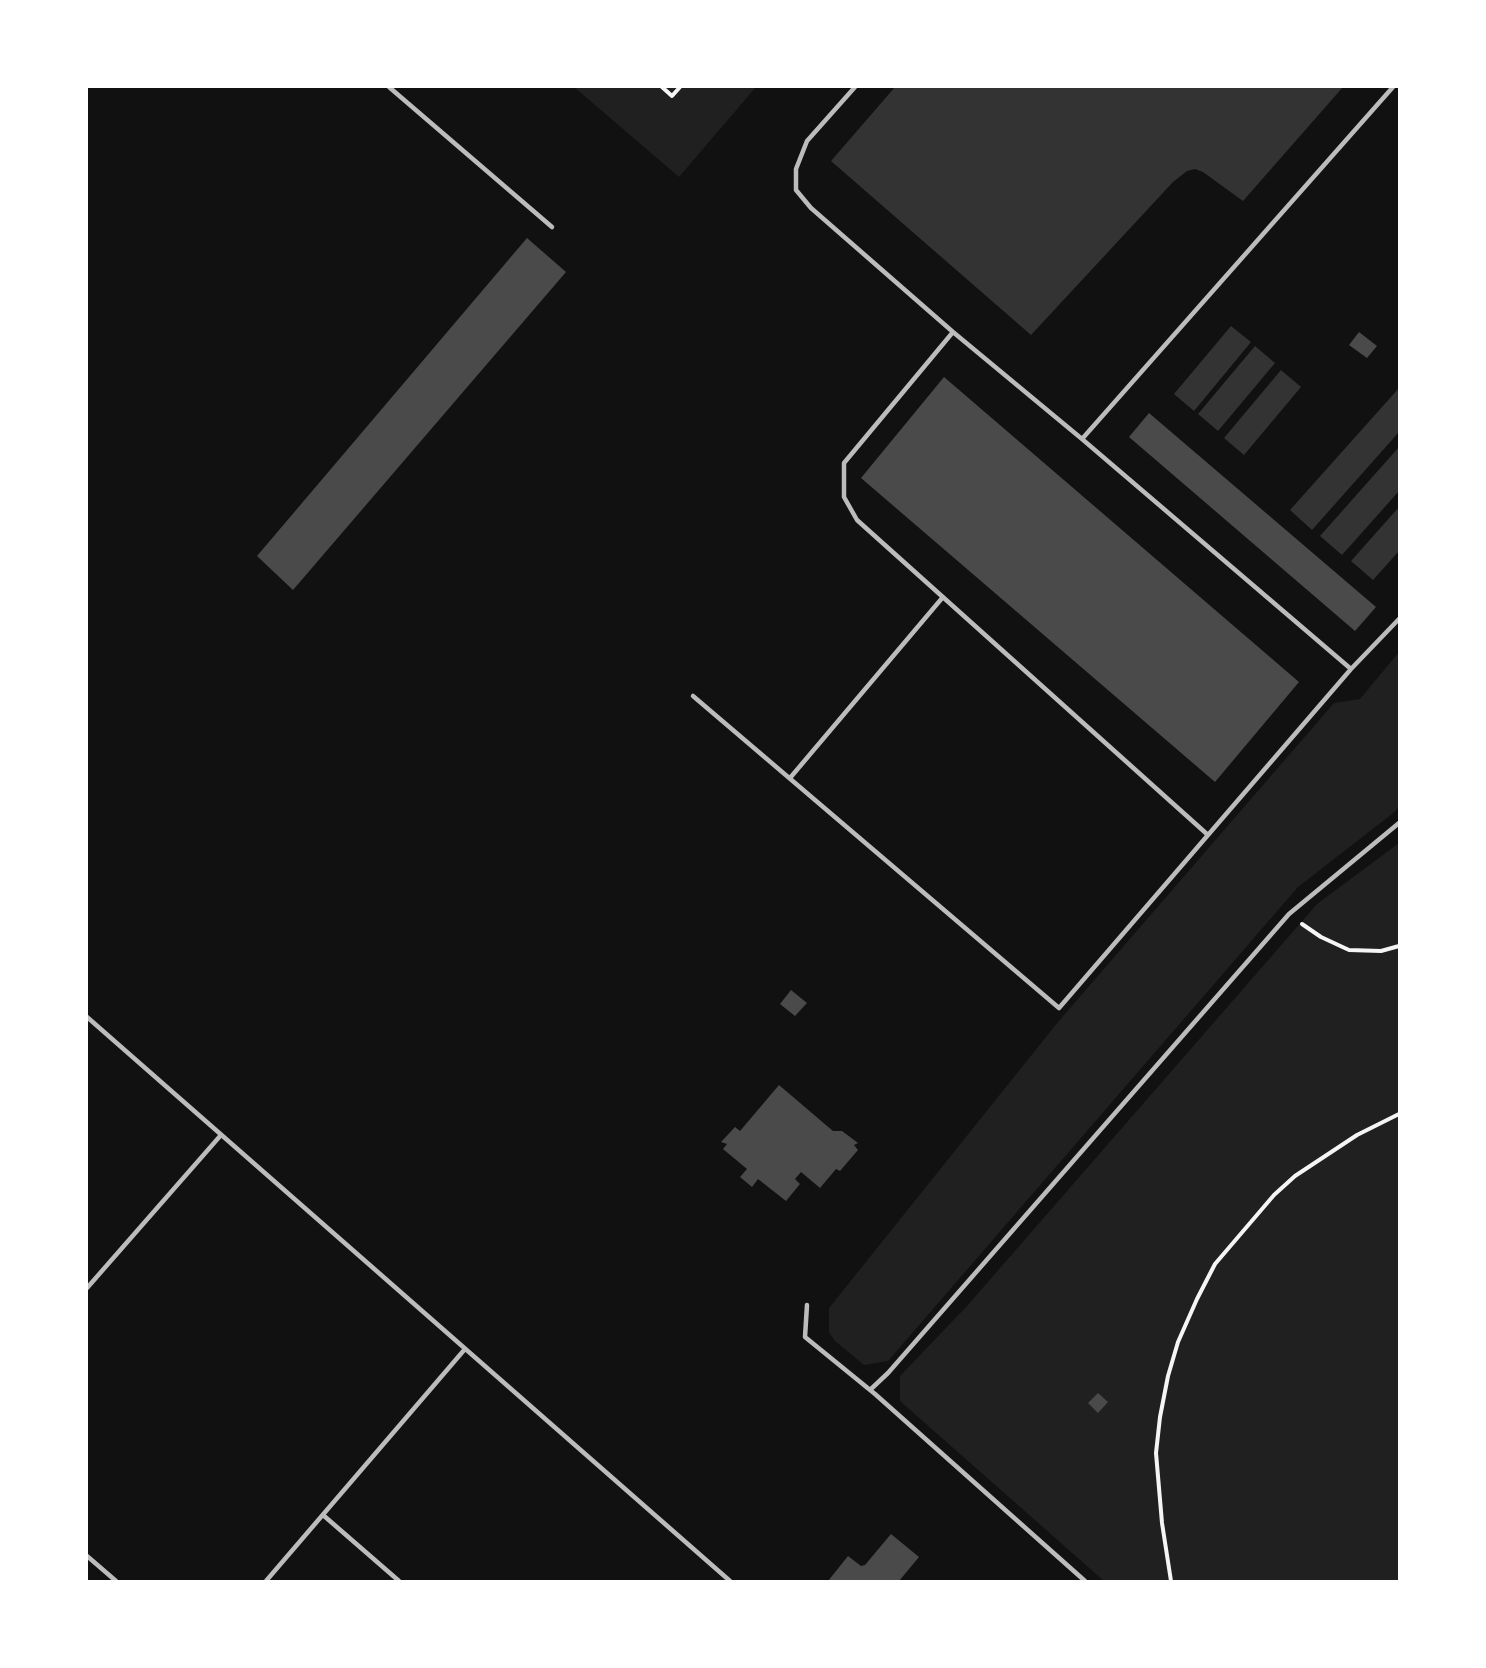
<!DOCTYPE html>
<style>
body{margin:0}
#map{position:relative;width:1486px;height:1668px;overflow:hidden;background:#111;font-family:Poppins,sans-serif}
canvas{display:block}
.frame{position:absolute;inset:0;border:88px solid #fff;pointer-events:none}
</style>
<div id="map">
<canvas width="1486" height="1668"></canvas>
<div class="frame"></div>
</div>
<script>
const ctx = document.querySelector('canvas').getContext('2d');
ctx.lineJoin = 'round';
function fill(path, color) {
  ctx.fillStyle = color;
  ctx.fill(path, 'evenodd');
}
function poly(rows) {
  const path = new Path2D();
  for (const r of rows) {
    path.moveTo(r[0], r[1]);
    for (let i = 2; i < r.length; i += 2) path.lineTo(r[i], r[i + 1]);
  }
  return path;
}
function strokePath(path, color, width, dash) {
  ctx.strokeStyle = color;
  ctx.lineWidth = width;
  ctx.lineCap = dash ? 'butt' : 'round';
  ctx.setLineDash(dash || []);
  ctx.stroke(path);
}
fill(poly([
 [574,87,756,87,679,177],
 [1399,652,1399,807,1392,814,1298,887,888,1361,864,1365,835,1341,829,1332,829,1308,1058,1022,1334,703,1360,699],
 [1399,843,1399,1581,1104,1581,900,1401,900,1376,967,1306,1317,904]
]), '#202020');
fill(poly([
 [895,87,1343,87,1243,201,1203,172,1195,169,1187,171,1173,182,1031,335,831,161],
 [1231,326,1251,342,1194,411,1174,394],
 [1255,346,1275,363,1218,431,1198,414],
 [1281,370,1301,387,1244,455,1224,438],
 [1399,388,1399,432,1312,530,1290,510],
 [1399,447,1399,491,1342,555,1320,536],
 [1399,507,1399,551,1373,580,1351,561]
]), '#333');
fill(poly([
 [527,238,566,272,293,590,257,556],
 [1359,332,1377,346,1367,358,1349,345],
 [944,377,1299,682,1215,782,861,478],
 [1149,413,1376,607,1355,631,1129,437],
 [791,990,807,1003,795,1016,780,1004],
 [779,1085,833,1131,842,1131,858,1143,854,1145,858,1150,840,1171,836,1169,820,1188,801,1172,795,1179,800,1184,786,1201,758,1179,752,1187,740,1177,747,1169,723,1149,727,1144,721,1142,735,1127,740,1131],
 [1098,1393,1108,1402,1098,1413,1088,1403],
 [891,1534,919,1557,899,1581,828,1581,848,1556,861,1566,865,1565]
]), '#4a4a4a');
strokePath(poly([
 [662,87,672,96,680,87],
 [1302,924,1321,937,1349,950,1381,951,1399,946],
 [1171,1581,1162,1523,1156,1453,1160,1417,1168,1376,1178,1342,1197,1299,1215,1264,1274,1195,1295,1176,1357,1135,1399,1114]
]), '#f5f5f5', 4);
strokePath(poly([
 [389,87,552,227],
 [855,87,807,141,796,169,796,190,811,208,953,332,1082,439,1351,669],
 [953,332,844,463,844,497,857,520,1208,835],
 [1082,439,1393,87],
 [693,696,1059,1008,1351,669,1399,619],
 [790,778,943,597],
 [87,1017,730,1581],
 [87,1288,221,1135],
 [807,1305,805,1337,875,1394,1085,1581],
 [870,1390,888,1373,1289,914,1399,823],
 [323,1515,399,1581],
 [87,1556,116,1581],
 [266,1581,465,1349]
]), '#bcbcbc', 4.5);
</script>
